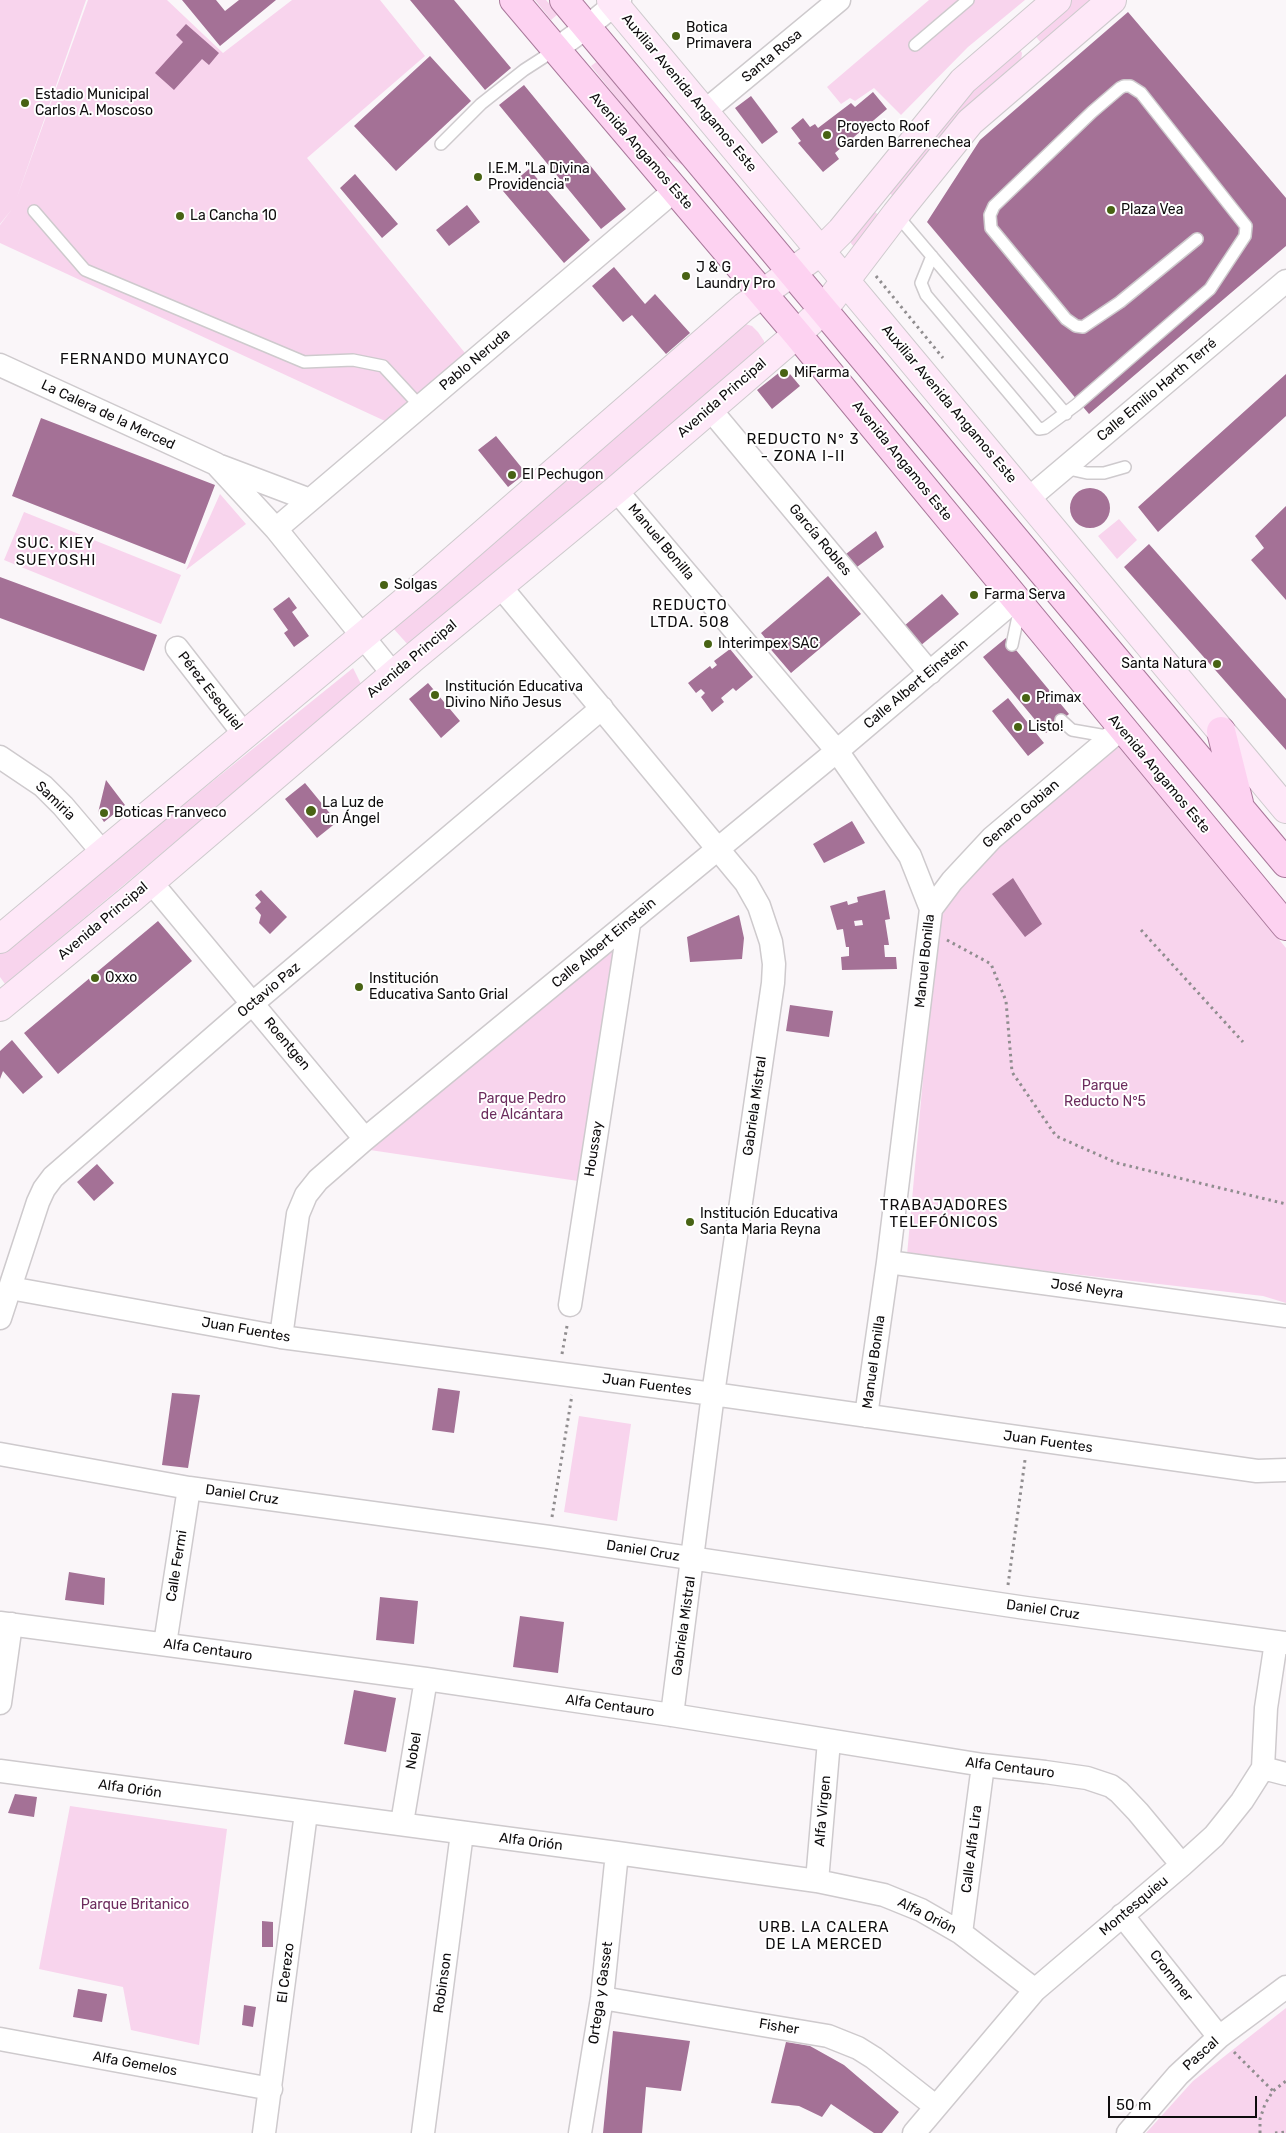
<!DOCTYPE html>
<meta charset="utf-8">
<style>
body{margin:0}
#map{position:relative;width:1286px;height:2133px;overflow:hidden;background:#faf6f9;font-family:Rubik,sans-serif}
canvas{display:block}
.scale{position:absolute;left:1108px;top:2096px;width:149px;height:22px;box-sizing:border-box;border:2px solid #0e0c0d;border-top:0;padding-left:6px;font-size:15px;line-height:18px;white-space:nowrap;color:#0e0c0d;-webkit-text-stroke:4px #fff;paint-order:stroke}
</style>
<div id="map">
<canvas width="1286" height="2133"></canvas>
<div class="scale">50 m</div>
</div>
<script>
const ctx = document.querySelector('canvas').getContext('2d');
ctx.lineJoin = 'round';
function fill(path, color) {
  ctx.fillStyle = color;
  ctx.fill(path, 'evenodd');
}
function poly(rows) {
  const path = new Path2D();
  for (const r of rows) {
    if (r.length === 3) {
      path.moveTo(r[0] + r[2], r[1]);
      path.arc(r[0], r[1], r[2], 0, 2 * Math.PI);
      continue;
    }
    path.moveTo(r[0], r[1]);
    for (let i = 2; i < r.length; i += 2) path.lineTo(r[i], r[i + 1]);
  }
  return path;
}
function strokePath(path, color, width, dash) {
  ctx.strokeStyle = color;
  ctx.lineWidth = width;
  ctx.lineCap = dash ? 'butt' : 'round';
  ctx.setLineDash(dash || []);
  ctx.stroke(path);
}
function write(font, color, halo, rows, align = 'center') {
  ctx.font = font + ' Rubik,sans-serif';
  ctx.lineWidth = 4;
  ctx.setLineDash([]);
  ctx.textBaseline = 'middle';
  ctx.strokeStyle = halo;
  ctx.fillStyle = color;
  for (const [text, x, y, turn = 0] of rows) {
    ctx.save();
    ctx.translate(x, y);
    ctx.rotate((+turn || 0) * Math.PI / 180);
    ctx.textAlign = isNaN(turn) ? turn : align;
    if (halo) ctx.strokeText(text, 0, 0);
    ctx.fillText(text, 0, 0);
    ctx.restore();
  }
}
fill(poly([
 [0,0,86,0,16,200,88,0,167,0,223,53,292,0,380,0,425,56,307,158,465,353,385,421,0,243,0,225,12,209,0,224],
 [535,0,546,0,558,14,551,20],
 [929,0,1025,0,968,47,901,115,874,88,855,101,850,98,841,104,827,87],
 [1071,0,1093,0,1042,44,1033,33],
 [1019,48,1022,53,1021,61,897,199,888,192,957,102],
 [599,60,686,167,661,153,591,66],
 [872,210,883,218,857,251,847,238],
 [742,323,752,326,758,332,764,341,764,351,410,647,392,627],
 [220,494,246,524,186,570],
 [24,512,181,575,161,624,4,560],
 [1119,519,1137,540,1117,559,1098,536],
 [353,668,362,686,5,984,0,977,0,953],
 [1116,740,1286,948,1286,1303,1263,1296,907,1255,937,924,960,885,997,841],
 [616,944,578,1181,370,1150],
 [579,1416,631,1424,617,1521,564,1512],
 [70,1806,227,1829,199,2045,131,2030,123,1987,39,1969],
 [1286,2008,1286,2133,1146,2133,1193,2081]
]), '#f8d4ed');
fill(poly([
 [182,0,216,0,225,11,239,0,276,0,220,46],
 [410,0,454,0,511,68,485,90],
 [1128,12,1286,198,1286,246,1089,414,927,222,980,140],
 [186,24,219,53,209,65,202,59,174,90,155,73,183,42,176,35],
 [430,56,471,101,396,171,354,126],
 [524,85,626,209,601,229,499,105],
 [873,92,887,109,835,153,839,159,823,172,798,143,801,141,791,128,803,118,810,127,815,124,818,128,851,103,855,107],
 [751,96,778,132,762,144,735,108],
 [529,169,590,240,564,263,503,191],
 [355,174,398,224,382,238,340,188],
 [467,205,480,222,449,246,436,230],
 [614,267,645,304,655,294,690,333,666,354,632,315,623,322,592,286],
 [785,368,800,386,772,409,757,390],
 [1286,374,1286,416,1158,532,1138,507],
 [41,418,215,485,185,564,12,496],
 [496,436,526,473,508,487,478,450],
 [1090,508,20],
 [1286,506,1286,600,1251,560,1264,548,1255,536],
 [876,531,884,547,857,567,846,554],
 [1149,544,1286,699,1286,750,1124,567],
 [828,576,861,614,791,673,767,645,769,643,761,633],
 [0,577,157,635,144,671,0,618],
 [942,594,959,614,920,646,904,626],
 [289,597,297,608,292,612,309,636,294,647,284,633,288,630,273,609],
 [1006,638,1069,714,1046,733,983,657],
 [730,649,753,677,736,691,733,688,721,698,724,702,712,712,701,697,705,693,701,689,696,693,688,683,710,666,712,669,717,665,714,661],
 [428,683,460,721,441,738,409,699],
 [1008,698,1044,743,1028,756,992,711],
 [106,780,125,805,104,822,98,813],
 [305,783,337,822,317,838,285,799],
 [852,821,865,843,824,863,813,844],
 [1013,878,1042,924,1025,937,992,894],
 [261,890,287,917,270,934,259,923,261,915,255,908,261,902,255,895],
 [885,890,890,919,885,920,889,945,884,945,885,957,896,957,897,969,842,970,841,957,849,956,849,947,846,947,843,929,837,930,830,906,847,901,848,905,858,902,857,897],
 [862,920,863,925,855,926,854,921],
 [739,915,744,938,742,959,690,962,687,937],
 [158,921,192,961,58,1074,24,1033],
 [790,1005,833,1011,829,1037,786,1031],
 [12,1040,43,1077,23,1094,3,1071,0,1079,0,1051],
 [97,1164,114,1183,94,1201,77,1182],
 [438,1388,460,1391,454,1433,432,1430],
 [172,1393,200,1395,188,1468,162,1465],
 [69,1572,105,1578,104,1605,65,1600],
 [380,1597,418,1601,414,1644,376,1640],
 [520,1616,564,1622,558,1673,513,1667],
 [354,1690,396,1698,386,1752,344,1744],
 [15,1794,37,1797,34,1817,8,1813],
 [262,1921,273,1922,273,1947,262,1947],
 [78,1989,107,1994,102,2022,73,2017],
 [244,2005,256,2007,253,2027,242,2025],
 [613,2031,690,2041,681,2091,646,2087,642,2133,603,2133],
 [786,2042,810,2046,844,2065,899,2112,882,2133,874,2133,831,2104,822,2117,799,2106,771,2103]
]), '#a47196');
const lane = poly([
 [915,45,968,0],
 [441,144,481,104,524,70,555,50],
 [34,211,85,270,304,362,353,360,383,366,420,406],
 [896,214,1066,414],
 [932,256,921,283,926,295,1039,429,1045,428,1076,405,1210,289,1245,236,1246,226,1141,93,1130,86,1124,86,1120,88,1092,112,994,206,990,215,991,228,1066,319,1076,326,1083,327,1120,302,1197,239],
 [1064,468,1087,473,1104,473,1125,467],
 [1012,645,1020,607],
 [1061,720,1072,730,1112,737]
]);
const street = poly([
 [555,50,587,27,620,0],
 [705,111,839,0],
 [0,365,216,464,276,529,393,674],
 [709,408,930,673],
 [220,466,310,500],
 [616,490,837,751,910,856,931,909,888,1262,866,1416],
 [1028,499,1286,281],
 [276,529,675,190],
 [500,586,746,883,759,906,771,942,774,964,773,983,713,1394,672,1715],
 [177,648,244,734],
 [0,757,43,786,63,806,103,853],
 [151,882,365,1139],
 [931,909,952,881,992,838,1121,729],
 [888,1262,1286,1316],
 [10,1288,281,1337,713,1394,1257,1471,1286,1470],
 [570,1305,629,924],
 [0,1318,38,1202,44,1189,53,1177,253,1003,602,708],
 [281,1337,298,1214,306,1195,318,1180,365,1139,837,751,1015,600],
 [0,1454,189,1488,549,1537,1026,1608,1286,1643],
 [0,1623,426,1679,672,1715,983,1765,1045,1772,1087,1778,1111,1786,1119,1792,1138,1812,1182,1865],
 [165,1644,189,1488],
 [0,1703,11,1624],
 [1263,1768,1286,1774],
 [0,1771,617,1853,817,1881,884,1895,921,1910,961,1933,1035,1990],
 [402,1823,426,1679],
 [817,1881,829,1741],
 [1122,1915,1219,2037],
 [961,1933,983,1765],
 [602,1998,828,2036,858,2048,874,2058,935,2106],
 [0,2039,271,2089],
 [264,2133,306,1813],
 [423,2133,462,1833],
 [580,2133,602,1998,617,1853],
 [914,2133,1035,1990,1182,1865,1214,1836,1242,1801,1263,1768,1266,1708,1276,1642],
 [1128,2133,1178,2075,1219,2037,1286,1987]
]);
const secondary = poly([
 [611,0,1286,809],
 [0,939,429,581,744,307,821,251,841,231,963,81,1057,0],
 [0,1007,132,898,414,657,616,490,797,334,823,310,896,214,970,122,1112,0]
]);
const primary = poly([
 [514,0,797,334,1286,926],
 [564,0,1286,863],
 [1221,731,1239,803]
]);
strokePath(lane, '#cecacd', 14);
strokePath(street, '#cecacd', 25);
strokePath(secondary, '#cecacd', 30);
strokePath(primary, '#a9799b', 30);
strokePath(poly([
 [876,276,943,358],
 [1141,930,1243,1042],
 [947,940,991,964,1006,1001,1012,1072,1056,1136,1117,1163,1286,1204],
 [562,1354,567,1326],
 [552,1517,572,1395],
 [1008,1585,1025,1460],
 [1234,2052,1273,2091],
 [1260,2133,1260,2119,1265,2104,1273,2091,1286,2081],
 [1275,2133,1286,2132]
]), '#908d8f', 3, [2.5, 4]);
strokePath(lane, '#fff', 11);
strokePath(street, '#fff', 22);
strokePath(secondary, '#fee8f8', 28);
strokePath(primary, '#fdd2f1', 28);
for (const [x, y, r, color] of [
 [676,36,5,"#486314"],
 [25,103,5,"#486314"],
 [827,135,5,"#486314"],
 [478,177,5,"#486314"],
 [1111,210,5,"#486314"],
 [180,216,5,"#486314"],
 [686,276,5,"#486314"],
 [784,373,5,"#486314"],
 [512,475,5,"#486314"],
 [384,585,5,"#486314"],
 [974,595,5,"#486314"],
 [708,644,5,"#486314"],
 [1217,664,5,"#486314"],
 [435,695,5,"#486314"],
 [1026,698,5,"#486314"],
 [1018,727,5,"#486314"],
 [311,811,6,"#486314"],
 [104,813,5,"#486314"],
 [95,978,5,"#486314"],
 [359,987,5,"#486314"],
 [690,1222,5,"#486314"]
]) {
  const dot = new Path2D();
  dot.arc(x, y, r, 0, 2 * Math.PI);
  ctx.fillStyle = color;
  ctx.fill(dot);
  strokePath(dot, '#fff', 2);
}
write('14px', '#0e0c0d', '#fff', [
 ["Botica",686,28],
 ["Primavera",686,44],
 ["Estadio Municipal",35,95],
 ["Carlos A. Moscoso",35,111],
 ["Proyecto Roof",837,127],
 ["Garden Barrenechea",837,143],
 ["I.E.M. \"La Divina",488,169],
 ["Providencia\"",488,185],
 ["Plaza Vea",1121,210],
 ["La Cancha 10",190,216],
 ["J & G",696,268],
 ["Laundry Pro",696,284],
 ["MiFarma",794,373],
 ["El Pechugon",522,475],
 ["Solgas",394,585],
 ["Farma Serva",984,595],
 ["Interimpex SAC",718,644],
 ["Santa Natura",1207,664,"right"],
 ["Institución Educativa",445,687],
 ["Divino Niño Jesus",445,703],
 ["Primax",1036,698],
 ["Listo!",1028,727],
 ["La Luz de",322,803],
 ["un Ángel",322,819],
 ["Boticas Franveco",114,813],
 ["Oxxo",105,978],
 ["Institución",369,979],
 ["Educativa Santo Grial",369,995],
 ["Institución Educativa",700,1214],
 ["Santa Maria Reyna",700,1230]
], 'left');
write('14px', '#0e0c0d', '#fff', [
 ["Santa Rosa",772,56,-40],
 ["Auxiliar Avenida Angamos Este",689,93,50],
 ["Avenida Angamos Este",641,151,49],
 ["Pablo Neruda",475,360,-40],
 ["Calle Emilio Harth Terré",1157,390,-40],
 ["Avenida Principal",722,398,-41],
 ["Auxiliar Avenida Angamos Este",949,404,50],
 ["La Calera de la Merced",108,415,25],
 ["Avenida Angamos Este",902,461,51],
 ["García Robles",820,540,50],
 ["Manuel Bonilla",661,542,50],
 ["Avenida Principal",412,659,-40],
 ["Calle Albert Einstein",916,684,-40],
 ["Pérez Esequiel",210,691,52],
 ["Avenida Angamos Este",1159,774,50],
 ["Samiria",55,801,44],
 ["Genaro Gobian",1021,814,-41],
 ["Avenida Principal",103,921,-40],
 ["Calle Albert Einstein",604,943,-40],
 ["Manuel Bonilla",925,961,-84],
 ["Octavio Paz",269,990,-40],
 ["Roentgen",287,1044,50],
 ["Gabriela Mistral",755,1106,-82],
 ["Houssay",594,1149,-81],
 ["José Neyra",1087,1289,8],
 ["Juan Fuentes",246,1330,10],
 ["Manuel Bonilla",874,1362,-82],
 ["Juan Fuentes",647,1385,8],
 ["Juan Fuentes",1048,1442,8],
 ["Daniel Cruz",242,1495,8],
 ["Daniel Cruz",643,1551,9],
 ["Calle Fermi",177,1566,-81],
 ["Daniel Cruz",1043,1610,8],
 ["Gabriela Mistral",684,1626,-82],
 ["Alfa Centauro",208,1650,8],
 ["Alfa Centauro",610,1706,8],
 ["Nobel",414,1751,-81],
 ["Alfa Centauro",1010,1768,7],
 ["Alfa Orión",130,1789,8],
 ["Alfa Virgen",823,1811,-85],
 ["Alfa Orión",531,1842,7],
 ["Calle Alfa Lira",972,1849,-83],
 ["Montesquieu",1134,1906,-40],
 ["Alfa Orión",927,1916,27],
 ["El Cerezo",286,1973,-83],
 ["Crommer",1171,1976,52],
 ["Robinson",443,1983,-82],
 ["Ortega y Gasset",601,1993,-82],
 ["Fisher",779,2027,9],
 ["Pascal",1201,2054,-42],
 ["Alfa Gemelos",135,2064,10]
]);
write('14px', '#6c2c5d', '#fff', [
 ["Parque",1105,1086],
 ["Reducto N°5",1105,1102],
 ["Parque Pedro",522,1099],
 ["de Alcántara",522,1115],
 ["Parque Britanico",135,1905]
]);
ctx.letterSpacing = '1px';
write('15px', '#0e0c0d', '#fff', [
 ["FERNANDO MUNAYCO",145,360],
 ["REDUCTO N° 3",803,440],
 ["- ZONA I-II",803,457],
 ["SUC. KIEY",56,544],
 ["SUEYOSHI",56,561],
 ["REDUCTO",690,606],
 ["LTDA. 508",690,623],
 ["TRABAJADORES",944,1206],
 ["TELEFÓNICOS",944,1223],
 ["URB. LA CALERA",824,1928],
 ["DE LA MERCED",824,1945]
]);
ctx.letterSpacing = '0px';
</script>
